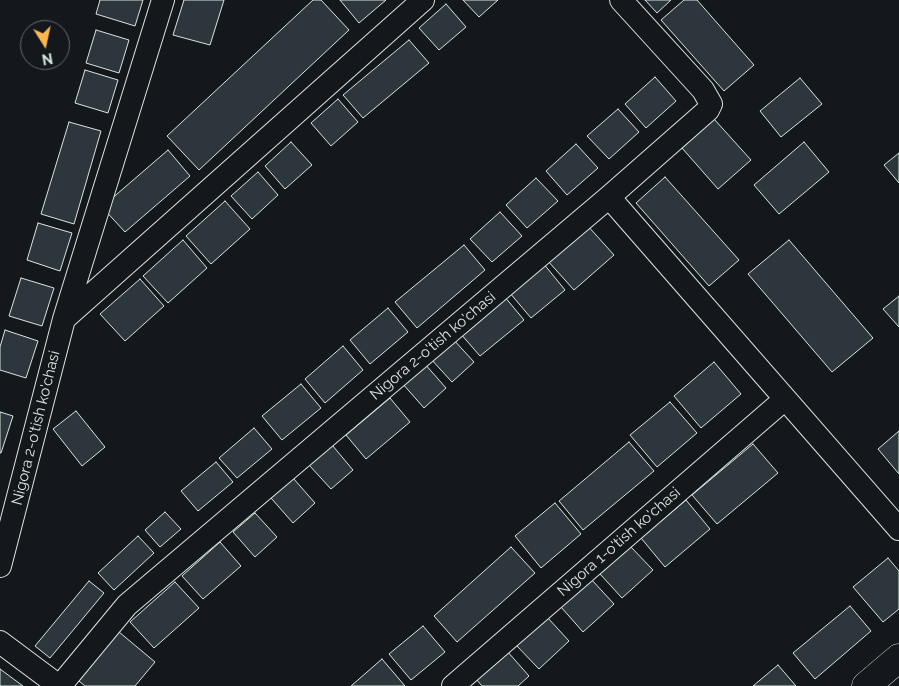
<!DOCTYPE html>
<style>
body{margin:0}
#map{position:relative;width:899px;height:686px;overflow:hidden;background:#14181c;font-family:Raleway,sans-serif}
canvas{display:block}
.north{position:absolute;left:20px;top:20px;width:50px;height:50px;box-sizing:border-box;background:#14181c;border:1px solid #626a69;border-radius:50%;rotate:170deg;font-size:14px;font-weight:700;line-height:20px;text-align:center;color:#d8e6dc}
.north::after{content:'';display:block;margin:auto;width:18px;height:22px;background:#ffb74d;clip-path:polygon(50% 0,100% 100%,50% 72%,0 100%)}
</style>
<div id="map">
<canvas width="899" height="686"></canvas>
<div class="north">N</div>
</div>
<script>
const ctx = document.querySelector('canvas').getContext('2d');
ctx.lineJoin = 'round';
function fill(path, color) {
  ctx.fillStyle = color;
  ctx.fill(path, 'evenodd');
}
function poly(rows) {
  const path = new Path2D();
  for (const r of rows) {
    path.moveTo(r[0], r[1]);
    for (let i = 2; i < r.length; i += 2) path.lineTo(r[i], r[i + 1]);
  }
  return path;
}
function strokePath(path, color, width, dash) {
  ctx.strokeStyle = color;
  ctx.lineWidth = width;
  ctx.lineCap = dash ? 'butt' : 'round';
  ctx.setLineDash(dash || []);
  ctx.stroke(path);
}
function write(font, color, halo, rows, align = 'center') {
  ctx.font = font + ' Raleway,sans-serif';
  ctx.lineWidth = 4;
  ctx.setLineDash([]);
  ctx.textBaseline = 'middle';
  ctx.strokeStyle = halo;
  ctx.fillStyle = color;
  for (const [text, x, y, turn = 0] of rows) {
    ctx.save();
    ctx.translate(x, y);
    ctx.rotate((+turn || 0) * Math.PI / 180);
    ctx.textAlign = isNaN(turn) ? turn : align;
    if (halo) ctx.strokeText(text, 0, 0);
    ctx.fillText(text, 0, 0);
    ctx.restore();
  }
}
const building = poly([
 [100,0,143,0,135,26,96,14,100,0],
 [184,0,224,0,210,45,173,35,184,0],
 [313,0,321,0,349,30,199,170,167,136,313,0],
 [340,0,386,0,359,23,340,0],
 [463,0,498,0,479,17,463,0],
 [645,0,671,0,657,13,645,0],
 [684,0,697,0,754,65,724,91,661,20,684,0],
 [446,4,466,27,439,50,419,28,446,4],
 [96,30,129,40,119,73,86,63,96,30],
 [409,40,429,63,363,118,343,95,409,40],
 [85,70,118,80,108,113,75,103,85,70],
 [655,77,676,101,646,128,625,104,655,77],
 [800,78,822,104,781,137,760,111,800,78],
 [338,99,358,122,331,146,311,123,338,99],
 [618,109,639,132,609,159,587,136,618,109],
 [714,119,751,160,718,189,682,148,714,119],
 [69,122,101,131,74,224,41,214,69,122],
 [291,142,312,165,285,189,265,166,291,142],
 [804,142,829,172,779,214,754,185,804,142],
 [576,144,598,168,567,195,546,171,576,144],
 [168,150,190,176,125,232,102,207,168,150],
 [899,153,899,183,884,165,899,153],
 [258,172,278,195,252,219,231,196,258,172],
 [665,177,739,260,709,286,636,203,665,177],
 [536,178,558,201,527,228,506,205,536,178],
 [225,201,250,229,211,264,186,236,225,201],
 [500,212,522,236,492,262,470,239,500,212],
 [38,223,72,233,60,271,27,260,38,223],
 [587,225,614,255,574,290,547,260,587,225],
 [183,240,207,268,168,303,143,276,183,240],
 [789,240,873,338,832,372,748,274,789,240],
 [464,245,485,270,417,328,395,302,464,245],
 [543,263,565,290,531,318,509,292,543,263],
 [21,278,54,288,42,326,9,316,21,278],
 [140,279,164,306,125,341,100,314,140,279],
 [504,296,524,320,480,356,460,333,504,296],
 [899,296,899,327,883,309,899,296],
 [388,308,408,332,370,364,350,340,388,308],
 [5,330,38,341,26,378,0,370,0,347,5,330],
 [452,338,474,362,452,382,430,358,452,338],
 [343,346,363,370,325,403,305,379,343,346],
 [714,362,741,394,701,428,674,396,714,362],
 [424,363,446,388,424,408,402,383,424,363],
 [301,384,321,408,282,440,262,416,301,384],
 [390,398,410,422,366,459,346,435,390,398],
 [670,402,697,433,657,467,630,435,670,402],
 [76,411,105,447,82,466,53,429,76,411],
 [0,412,13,416,1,453,0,453,0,412],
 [254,428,272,449,237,478,219,458,254,428],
 [899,431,899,474,878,449,899,431],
 [629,442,654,471,583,530,559,501,629,442],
 [753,444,778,473,717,524,692,495,753,444],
 [332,445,353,470,331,489,309,465,332,445],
 [216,462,233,482,198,511,181,491,216,462],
 [293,478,315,503,293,523,271,498,293,478],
 [686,500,710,529,665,567,641,538,686,500],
 [555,503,581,534,541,568,515,536,555,503],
 [165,512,181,529,160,547,145,530,165,512],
 [255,513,277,537,255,557,233,532,255,513],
 [138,536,154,553,114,590,98,573,138,536],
 [220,542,241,566,203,599,182,576,220,542],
 [630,546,653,570,622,598,600,574,630,546],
 [511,547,535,573,457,642,434,616,511,547],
 [888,558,899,571,899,609,883,622,853,587,888,558],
 [591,579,614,604,583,632,561,607,591,579],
 [89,581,104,593,50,658,35,646,89,581],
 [175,582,199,608,154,648,130,622,175,582],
 [850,606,871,631,815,679,793,653,850,606],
 [547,617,569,641,539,669,516,645,547,617],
 [423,626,445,652,411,680,389,654,423,626],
 [119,632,155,662,135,686,85,686,79,681,119,632],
 [507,651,529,676,518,686,482,686,476,679,507,651],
 [382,659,405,686,351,686,382,659],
 [778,665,796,686,753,686,778,665],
 [0,669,23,686,0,686,0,669]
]);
fill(building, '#2c363c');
strokePath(building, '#d8e6dc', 1);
const minor = poly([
 [609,197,899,529],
 [64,319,423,0],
 [0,566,64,319,163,0],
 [0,642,59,686],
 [60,686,127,605,609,197,708,110,711,104,703,90,621,0],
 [453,686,785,399]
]);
const tertiary = poly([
 [866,686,899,658]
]);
strokePath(minor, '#d8e6dc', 24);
strokePath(tertiary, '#d8e6dc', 29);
strokePath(minor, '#14181c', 22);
strokePath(tertiary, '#14181c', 28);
write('15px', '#d8e6dc', '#14181c', [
 ["Nigora 2-o'tish ko'chasi",433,346,-40],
 ["Nigora 2-o'tish ko'chasi",36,428,-76],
 ["Nigora 1-o'tish ko'chasi",619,542,-41]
]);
</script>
